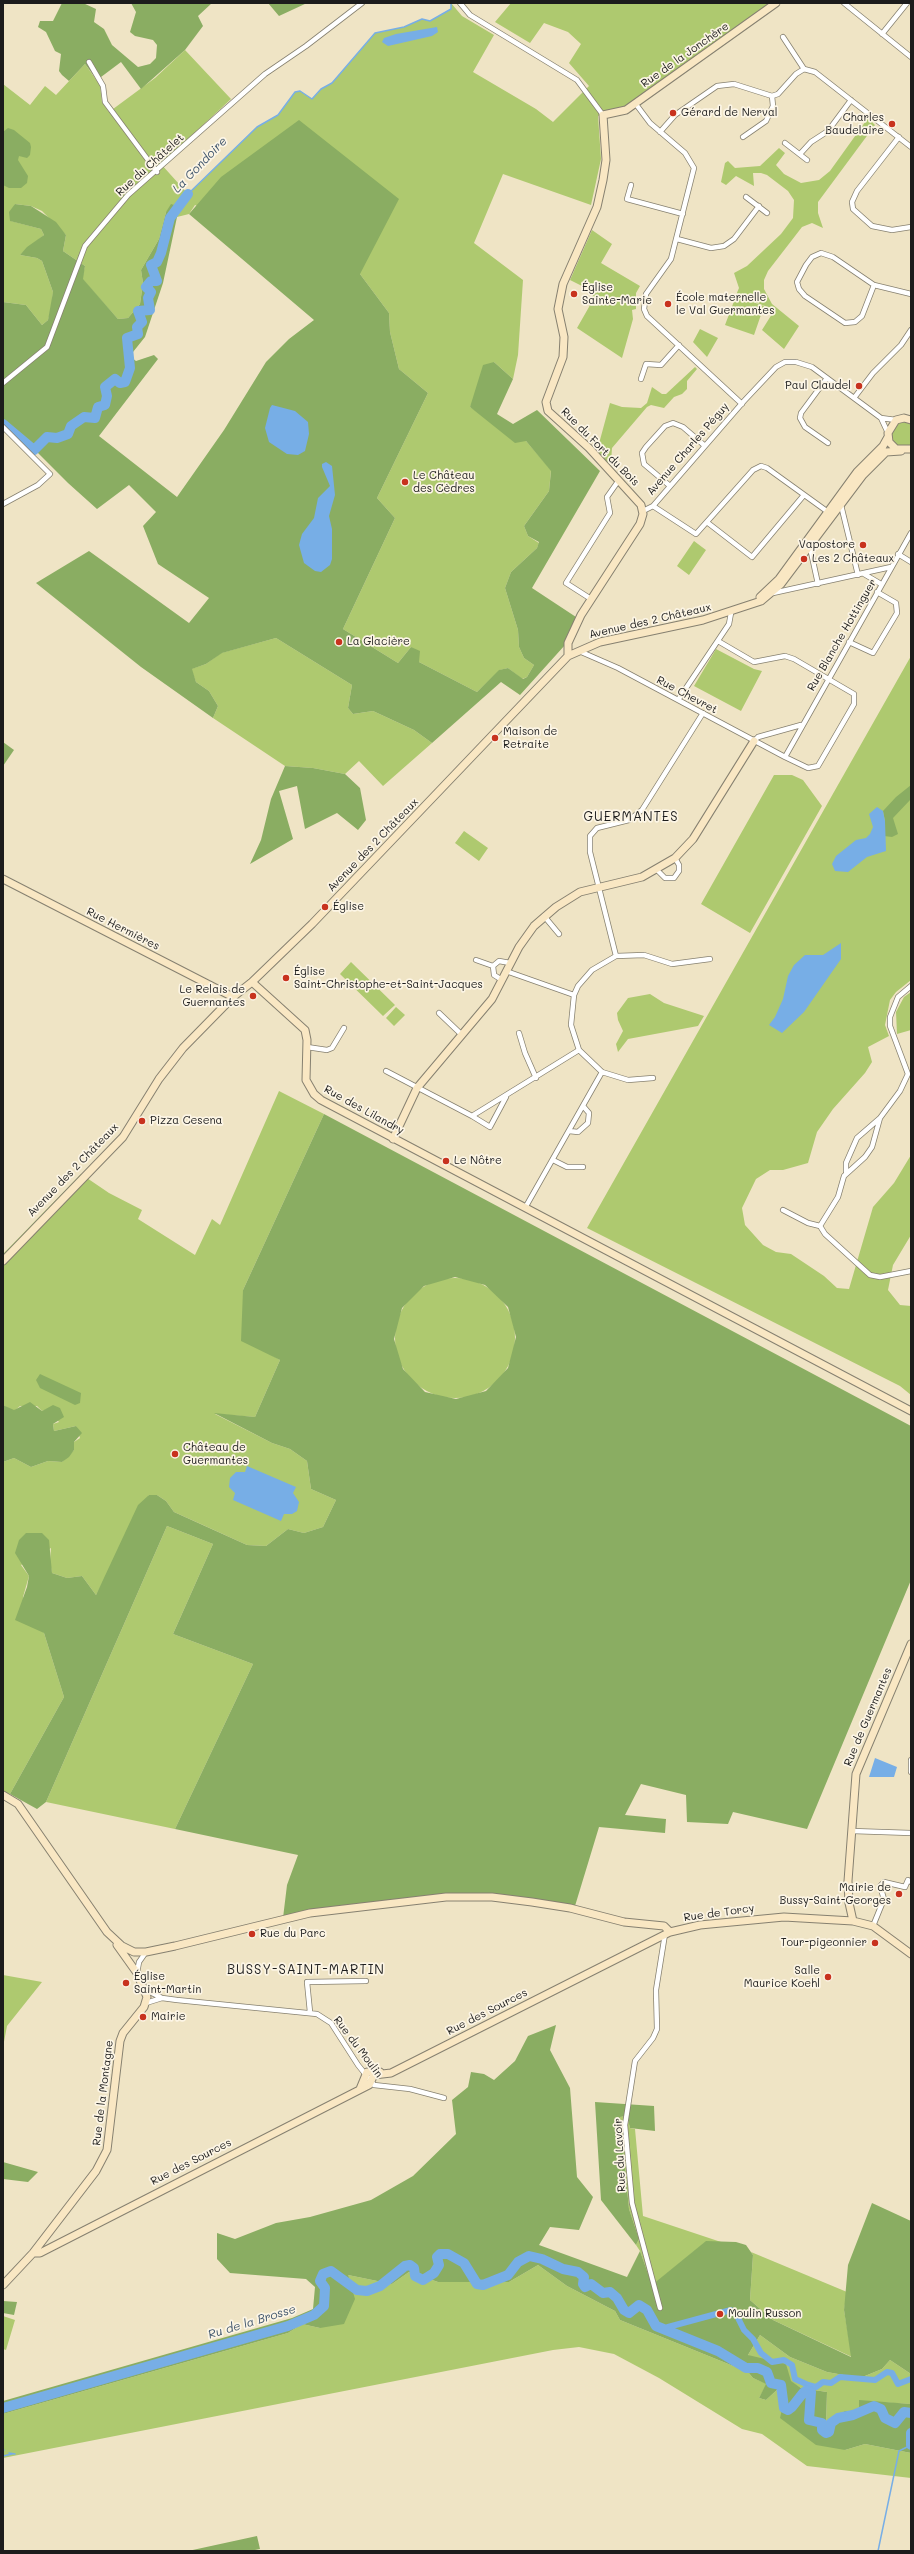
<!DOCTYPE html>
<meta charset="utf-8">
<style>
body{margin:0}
#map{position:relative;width:914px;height:2554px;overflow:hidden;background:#efe4c5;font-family:Mali,sans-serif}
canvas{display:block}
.frame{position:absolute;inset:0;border:4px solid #1c1c1c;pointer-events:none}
</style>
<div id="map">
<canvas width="914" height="2554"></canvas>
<div class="frame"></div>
</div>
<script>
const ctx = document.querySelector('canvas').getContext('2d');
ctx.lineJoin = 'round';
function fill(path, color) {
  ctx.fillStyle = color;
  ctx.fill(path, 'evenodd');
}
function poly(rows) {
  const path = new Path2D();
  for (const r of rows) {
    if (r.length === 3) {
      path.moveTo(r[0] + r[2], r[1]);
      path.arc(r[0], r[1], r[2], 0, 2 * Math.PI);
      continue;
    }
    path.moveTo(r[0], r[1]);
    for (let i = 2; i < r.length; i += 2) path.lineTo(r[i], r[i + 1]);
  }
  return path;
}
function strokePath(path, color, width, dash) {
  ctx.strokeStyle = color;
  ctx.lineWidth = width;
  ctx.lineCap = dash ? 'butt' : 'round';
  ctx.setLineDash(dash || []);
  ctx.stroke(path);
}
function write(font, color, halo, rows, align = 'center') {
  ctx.font = font + ' Mali,sans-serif';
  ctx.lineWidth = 3.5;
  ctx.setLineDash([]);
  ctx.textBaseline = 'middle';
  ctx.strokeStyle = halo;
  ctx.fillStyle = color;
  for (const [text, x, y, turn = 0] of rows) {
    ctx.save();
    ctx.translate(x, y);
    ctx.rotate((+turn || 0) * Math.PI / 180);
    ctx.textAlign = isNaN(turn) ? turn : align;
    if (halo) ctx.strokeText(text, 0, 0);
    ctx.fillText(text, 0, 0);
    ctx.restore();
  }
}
fill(poly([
 [451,3,462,16,494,35,473,72,536,109,553,122,589,86,569,63,581,44,568,32,544,23,530,43,495,22,511,3,772,3,633,103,598,116,601,159,591,205,503,174,474,243,523,280,518,355,513,379,494,362,470,407,526,441,551,470,549,491,524,526,528,536,539,543,537,548,511,572,505,588,518,630,519,647,524,658,534,665,527,677,522,679,508,668,500,670,477,692,419,662,411,647,398,663,343,629,395,518,377,498,428,393,399,369,390,332,389,313,360,274,195,205,189,214,177,217,177,206,166,212,159,239,141,270,143,283,140,304,128,318,118,319,82,279,85,266,63,251,66,235,42,211,31,206,15,204,11,221,41,229,44,235,20,255,37,258,42,261,53,292,52,306,48,320,42,325,26,305,3,302,3,84,30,105,45,86,56,95,85,64,100,85,102,102,109,112,155,78,185,50,231,99,161,164,188,194,257,127,278,115,295,92,300,91,312,99,321,89,332,83,375,33,404,27,422,19,430,21,451,9],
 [868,118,875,125,818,202,818,213,823,228,812,223,802,227,768,271,764,280,764,289,772,304,799,326,784,349,762,330,772,314,765,306,736,295,739,288,734,273,747,266,781,234,793,218,794,200,788,191,767,175,761,173,753,173,754,186,736,176,726,185,721,182,725,163,728,161,735,168,760,166,779,148,785,153,776,165,784,174,801,183,819,180,830,171],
 [592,230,612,244,601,263,640,286,636,293,636,309,632,310,633,319,622,358,577,328,589,307,594,292,570,280],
 [736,296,764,306,754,335,725,325],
 [700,329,718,338,707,357,693,342],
 [695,367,697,369,687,381,687,389,682,394,674,397,664,408,651,405,647,407,612,448,611,462,608,463,597,451,610,403,622,407,641,408,647,403,652,387,662,394,666,394],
 [904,422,911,424,911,446,898,447,892,440,891,431,896,424],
 [694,541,706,550,689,575,677,566],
 [276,638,352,685,348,708,353,714,373,711,414,730,432,743,383,786,359,761,345,774,313,768,285,766,213,718,218,706,209,691,196,682,191,669,206,664,221,653],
 [716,649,754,669,762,671,741,711,694,686],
 [911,656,911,980,896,992,890,1000,885,1025,889,1036,868,1047,872,1062,865,1073,833,1109,817,1132,808,1163,783,1170,770,1170,756,1179,742,1208,745,1225,763,1245,776,1252,791,1254,824,1276,837,1288,849,1289,873,1207,894,1183,911,1155,911,1235,893,1265,888,1290,900,1305,911,1306,911,1395,900,1386,587,1228],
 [774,775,792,775,803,780,822,806,750,933,701,904],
 [464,831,488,848,479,861,455,843],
 [351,962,395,1005,383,1016,340,974],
 [911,992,911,1030,897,1034,896,1012,904,997],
 [650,994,664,1003,704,1016,698,1026,628,1039,618,1052,616,1044,623,1031,618,1020,617,1013,628,998],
 [396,1007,405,1015,394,1026,386,1018],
 [279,1091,324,1114,243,1290,243,1311,263,1350,280,1360,255,1417,215,1414,272,1443,290,1449,307,1461,311,1489,336,1500,323,1527,304,1533,288,1529,266,1546,247,1545,203,1525,174,1512,166,1501,157,1495,149,1495,96,1595,82,1576,67,1578,52,1573,50,1562,51,1548,21,1565,29,1576,23,1597,44,1633,64,1697,10,1794,3,1792,3,1462,14,1458,31,1467,48,1461,62,1462,74,1450,74,1442,80,1438,76,1426,54,1431,53,1424,59,1422,48,1409,42,1411,37,1406,20,1406,14,1411,3,1405,3,1254,81,1174,109,1193,142,1210,138,1219,195,1255,212,1219,220,1225],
 [455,1338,60],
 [167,1526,213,1544,173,1634,253,1664,175,1829,46,1802],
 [3,1975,42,1982,7,2026,3,2047],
 [627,2116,630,2128,635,2129,643,2216,721,2242,706,2242,652,2286,640,2251,636,2245,639,2239,629,2209,620,2117],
 [751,2252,847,2292,844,2310,852,2357,773,2320,750,2300,753,2255],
 [538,2265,567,2286,615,2311,620,2320,748,2372,753,2378,767,2384,759,2398,766,2400,778,2389,786,2392,845,2450,865,2444,911,2453,911,2478,807,2466,762,2434,742,2429,659,2378,614,2354,579,2347,553,2350,3,2458,3,2414,288,2333,302,2324,320,2328,348,2275,392,2284,409,2272,438,2282,509,2282],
 [3,2316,15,2320,6,2350,3,2349],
 [760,2335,790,2357,827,2372,860,2378,882,2369,890,2360,911,2374,911,2404,859,2401,859,2411,826,2425,827,2392,801,2388,748,2355]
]), '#aec96f');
fill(poly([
 [62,3,83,3,96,9,94,22,104,29,112,45,138,67,150,64,156,58,157,45,153,40,135,36,130,32,136,12,131,3,212,3,198,16,203,26,185,50,141,89,121,62,97,80,85,64,69,81,62,75,59,71,61,54,55,51,46,32,38,27,40,21,53,21],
 [268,3,307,3,279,16],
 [299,120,399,199,360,274,389,313,390,332,399,369,428,393,377,498,395,518,343,629,398,663,411,647,420,651,419,662,477,692,499,670,508,668,523,679,527,677,534,665,524,658,519,647,518,630,505,588,511,572,537,548,539,542,528,536,524,526,549,491,551,471,526,441,515,443,470,407,483,365,494,362,513,379,497,414,513,424,537,410,600,471,532,588,576,617,565,645,520,695,501,682,432,743,414,730,373,711,353,714,348,708,352,685,276,638,222,653,206,664,192,669,196,682,209,691,218,706,213,718,141,667,36,583,89,551,189,623,209,598,158,564,143,526,156,512,129,485,97,509,68,483,5,420,3,421,3,302,26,305,42,325,48,320,53,292,42,261,37,258,20,255,27,247,44,235,41,229,10,221,9,212,15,204,31,206,56,222,66,235,63,251,85,266,83,279,118,319,128,318,140,304,143,283,141,270,159,239,166,212,171,204,177,206,177,217,163,283,145,337,133,352,132,358,136,361,154,355,158,359,99,436,177,497,224,430,266,362,289,339,314,320,189,214,221,177],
 [8,128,14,130,30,143,31,147,30,155,27,158,19,156,18,160,28,176,27,183,21,188,9,188,3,185,3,132],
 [3,742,14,750,3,766],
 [285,766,313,768,345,774,360,788,366,820,358,830,337,813,305,829,297,786,279,791,293,839,250,864,261,840,271,799],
 [911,785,911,799,893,818,898,834,892,837,884,836,885,821,883,811,896,797],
 [324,1114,911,1426,911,1580,807,1829,733,1812,728,1824,687,1822,686,1795,641,1784,625,1815,666,1819,665,1833,599,1827,575,1906,491,1893,309,1910,283,1918,287,1885,298,1855,175,1829,253,1664,173,1634,213,1544,167,1526,46,1802,37,1809,10,1794,64,1697,44,1633,15,1620,27,1587,29,1576,15,1553,19,1540,26,1533,42,1533,49,1540,52,1573,67,1578,82,1576,96,1595,138,1505,149,1495,157,1495,166,1501,174,1512,247,1545,266,1546,288,1529,304,1533,323,1527,336,1500,311,1489,307,1461,290,1449,272,1443,214,1413,255,1417,280,1360,241,1341,243,1290],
 [455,1277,485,1285,508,1307,516,1337,508,1368,486,1391,456,1399,425,1392,403,1369,394,1339,402,1308,424,1286],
 [40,1374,81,1393,80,1403,75,1405,40,1388,36,1380],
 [30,1402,42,1411,53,1405,60,1408,64,1417,53,1424,54,1431,76,1426,82,1433,74,1442,74,1450,69,1457,62,1462,48,1461,31,1467,14,1458,3,1462,3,1405,14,1410],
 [556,2025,550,2050,570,2088,577,2177,593,2197,579,2230,550,2227,539,2245,627,2277,640,2251,652,2285,706,2241,736,2242,746,2245,753,2255,750,2300,773,2320,851,2357,844,2310,848,2265,872,2203,911,2221,911,2374,890,2360,882,2369,860,2378,827,2372,790,2357,760,2335,748,2355,786,2364,791,2381,801,2388,827,2392,826,2425,845,2411,859,2411,859,2400,911,2404,911,2453,865,2444,845,2450,816,2445,780,2418,786,2392,778,2389,766,2400,759,2398,766,2384,753,2378,748,2372,620,2320,615,2311,567,2286,538,2265,509,2282,438,2282,409,2272,392,2284,348,2275,355,2299,344,2324,320,2328,302,2324,288,2333,3,2414,3,2401,292,2318,313,2309,315,2287,306,2279,230,2273,217,2259,217,2233,235,2239,276,2223,310,2217,371,2200,413,2176,456,2134,452,2100,468,2087,471,2072,484,2074,494,2080,515,2061,528,2036],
 [595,2102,654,2106,655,2131,630,2128,627,2116,620,2117,629,2209,639,2239,636,2245,601,2200],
 [3,2162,38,2172,28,2182,3,2179],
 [3,2301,17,2302,14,2315,3,2313],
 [257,2536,260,2549,250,2551,188,2551]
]), '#8aad62');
fill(poly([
 [437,27,438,32,432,36,388,46,382,42,384,38,396,34],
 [272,405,295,411,308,422,309,434,305,451,298,455,287,454,269,442,265,428,270,408],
 [326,462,332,466,335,495,329,516,332,529,332,559,330,565,321,572,315,571,304,563,299,545,302,534,314,518,318,498,330,486,322,467,322,464],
 [877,807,883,811,885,821,886,851,867,857,848,872,835,871,832,864,836,856,856,840,866,838,870,834,873,827,869,814],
 [841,943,841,959,804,1012,782,1033,769,1025,775,1017,783,999,788,976,794,965,805,955,823,955],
 [247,1466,296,1487,293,1493,299,1502,297,1511,292,1514,284,1514,281,1521,233,1500,235,1493,229,1487,230,1478,236,1472,245,1472],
 [875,1758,897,1767,894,1777,869,1777]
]), '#77aee6');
strokePath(poly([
 [188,194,257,127,278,115,295,92,300,91,312,99,321,89,332,83,375,33,404,27,422,19,430,21,451,9,451,3],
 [3,2450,4,2450],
 [9,2453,15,2454],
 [3,2456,12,2454],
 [878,2551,899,2451,911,2445]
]), '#77aee6', 1.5);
strokePath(poly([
 [665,2330,668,2327,731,2310,736,2314,744,2330,753,2339,761,2353,772,2362,784,2360,792,2365,795,2379,806,2384,816,2387,823,2382,831,2383,840,2377,875,2380,887,2372,892,2373,898,2384,911,2379]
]), '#77aee6', 6);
strokePath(poly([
 [3,424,34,450,47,437,57,438,68,434,71,426,84,417,95,418,98,407,105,405,107,396,105,387,115,379,120,383,125,382,130,368,127,338,138,334,137,327,142,322,138,311,150,310,148,298,151,292,146,287,151,281,157,281,151,265,157,262,161,253,170,218,188,194],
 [3,2408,288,2326,314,2315,324,2306,325,2288,320,2281,323,2274,331,2271,357,2290,367,2291,380,2286,405,2266,410,2265,414,2268,415,2276,423,2280,434,2273,439,2265,437,2257,440,2254,448,2254,464,2263,477,2284,483,2285,508,2275,518,2262,529,2256,542,2259,563,2269,578,2272,584,2277,583,2284,585,2287,591,2284,603,2293,610,2292,617,2298,624,2310,629,2313,639,2305,647,2310,656,2326,718,2351,746,2368,758,2368,767,2372,771,2383,781,2385,784,2408,788,2410,792,2407,803,2393,807,2390,811,2392,809,2420,822,2423,822,2430,826,2433,829,2432,831,2423,838,2418,853,2415,874,2406,881,2409,885,2418,895,2423,904,2412,911,2413],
 [911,2433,911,2445]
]), '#77aee6', 10);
const street = poly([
 [460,3,470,15,577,80,603,115],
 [844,3,911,57],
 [882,34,907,3],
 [783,37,804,69],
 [89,62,103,86,105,102,157,172],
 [804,69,815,72,911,147],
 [635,103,650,123,685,153,694,168,671,259,646,294,644,309,647,316,742,404],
 [660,132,675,115,717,86,734,84,772,96,778,94,796,74,804,69],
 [743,137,766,121,773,106,772,96],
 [899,137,857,191,852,202,853,209,872,226,892,230,911,227],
 [785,143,807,160],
 [800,154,811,142,828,131,851,100],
 [631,185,627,199,683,214],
 [746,197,767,213],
 [677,239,711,248,724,246,734,239,759,206],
 [874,285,862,316,855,322,845,323,805,296,799,289,797,282,806,265,812,257,821,253,833,257,874,285,911,294],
 [827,378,801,413,800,418,805,427,828,443],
 [641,379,646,364,661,365,679,345],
 [3,383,47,347,85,246,128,195,265,74,306,46,362,3],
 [854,398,873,373,901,345,911,330],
 [881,418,888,433],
 [3,427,50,474,38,485,3,504],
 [670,486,644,464,642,453,646,447,665,426,673,423,683,427,705,446],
 [841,505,858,575],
 [653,506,696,534,753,470,761,466,767,468,828,512],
 [643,511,653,506,744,401,776,367,785,362,796,362,812,367,881,418,896,420],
 [708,523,752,557,804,495],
 [807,548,811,552,818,584],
 [898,554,911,562],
 [864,574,881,584],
 [773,593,891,567],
 [591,599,566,583,610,513,607,497,619,480],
 [849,642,873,653,897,613,896,603,877,592],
 [579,651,618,668,785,757,808,768,818,766,854,704,854,694,794,659,785,656,754,662,718,641],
 [678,700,729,624,731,613],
 [754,741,758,737,801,725],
 [785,757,911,533],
 [657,870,665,878,674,878,679,871,679,865,675,858],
 [544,916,559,934],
 [616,956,644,955,672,964,710,959],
 [476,960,493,966],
 [506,971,574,995],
 [502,980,494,975,493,966,499,961,510,963],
 [439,1013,462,1035],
 [519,1033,525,1053,536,1078],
 [307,1047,327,1050,332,1048,344,1028],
 [386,1071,472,1116,579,1050],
 [602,1072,628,1080,653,1078],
 [472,1116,490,1127,506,1097],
 [569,1131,578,1132,588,1123,589,1113,583,1106],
 [553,1160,567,1167,583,1167],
 [846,1172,846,1163,857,1138,880,1118],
 [525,1208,602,1072,579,1050,571,1025,574,995,578,986,592,970,616,956,590,852,590,836,597,828,629,820,642,810,703,713],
 [783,1210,808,1223,820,1226],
 [820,1226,838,1197,844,1176,865,1157,872,1147,880,1118,900,1091,908,1074,890,1026,890,1017,898,997,911,986],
 [820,1226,825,1234,870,1275,880,1277,911,1271],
 [911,1760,911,1772],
 [852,1831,911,1833],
 [873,1926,884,1899,880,1886,884,1882,905,1887,908,1880,911,1882],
 [137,1973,139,1962,146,1952],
 [146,1990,162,1998,177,2000,317,2014,331,2023,358,2065,374,2085,410,2089,444,2098],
 [146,2003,162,1998],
 [310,2012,307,1982,366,1981],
 [660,2308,632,2203,625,2125,635,2061,653,2038,657,2029,656,1990,665,1934]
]);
const secondary = poly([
 [911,420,904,418,896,420,888,433,889,442,896,449,911,449],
 [760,597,779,579,857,472,883,446,888,437],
 [568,656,568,643,581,615,640,524,643,514,641,505,589,448,548,411,546,402,563,357,564,337,558,309,563,284,597,207,603,180,606,160,603,115,626,110,776,3],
 [3,879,233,997],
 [252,982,305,1030,307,1040,306,1080,314,1094,321,1100,911,1411],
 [393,1139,417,1088,492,999,519,947,534,926,556,907,580,892,642,877,675,858,693,839,754,741],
 [3,1261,123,1137,159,1079,183,1048,233,997,252,982,312,924,568,656,600,642,703,620,761,601,781,584,863,475,886,452,901,451],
 [3,1795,18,1804,107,1932,122,1946,134,1952,146,1952,175,1946,310,1913,446,1897,492,1897,532,1902,570,1908,624,1922,664,1926,670,1932],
 [853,1921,849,1903,848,1881,856,1774,911,1644],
 [360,2089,367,2072,380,2072],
 [33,2253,40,2253,369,2085,374,2075,391,2073,670,1932,700,1925,784,1917,853,1921,873,1926,911,1954],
 [3,2285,33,2253,96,2171,107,2150,120,2041,123,2033,144,2007,147,1997,137,1973,117,1945]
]);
strokePath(street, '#868070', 6);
strokePath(secondary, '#868070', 9);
strokePath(street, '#fff', 4.5);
strokePath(secondary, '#f9e7c3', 7);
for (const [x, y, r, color] of [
 [673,113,4,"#c8321e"],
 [892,124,4,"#c8321e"],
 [574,294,4,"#c8321e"],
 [668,304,4,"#c8321e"],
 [859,386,4,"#c8321e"],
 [405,482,4,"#c8321e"],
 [863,545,4,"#c8321e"],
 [804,559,4,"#c8321e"],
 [339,642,4,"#c8321e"],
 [495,738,4,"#c8321e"],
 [325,907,4,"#c8321e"],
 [286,978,4,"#c8321e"],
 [253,996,4,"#c8321e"],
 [142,1121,4,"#c8321e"],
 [446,1161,4,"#c8321e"],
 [175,1454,4,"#c8321e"],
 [899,1894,4,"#c8321e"],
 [252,1934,4,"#c8321e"],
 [875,1943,4,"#c8321e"],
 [828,1977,4,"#c8321e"],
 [126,1983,4,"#c8321e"],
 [143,2017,4,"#c8321e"],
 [720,2314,4,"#c8321e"]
]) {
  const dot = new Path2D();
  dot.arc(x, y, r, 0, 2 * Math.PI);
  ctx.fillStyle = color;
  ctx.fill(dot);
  strokePath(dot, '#fcf5e5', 1.5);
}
write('11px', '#1c1c1c', '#fcf5e5', [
 ["Rue de la Jonchère",685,55,-35],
 ["Rue du Châtelet",150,165,-42],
 ["Rue du Fort du Bois",600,447,45],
 ["Avenue Charles Péguy",688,449,-49],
 ["Avenue des 2 Châteaux",650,621,-13],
 ["Rue Blanche Hottinguer",842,635,-60],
 ["Rue Chevret",687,695,28],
 ["Avenue des 2 Châteaux",373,845,-46],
 ["Rue Hermières",123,929,27],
 ["Rue des Lilandry",364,1110,29],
 ["Avenue des 2 Châteaux",73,1170,-46],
 ["Rue de Guermantes",868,1717,-67],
 ["Rue de Torcy",719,1913,-8],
 ["Rue des Sources",487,2012,-27],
 ["Rue du Moulin",358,2047,53],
 ["Rue de la Montagne",103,2093,-83],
 ["Rue du Lavoir",620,2155,-93],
 ["Rue des Sources",191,2162,-27]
]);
write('11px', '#1c1c1c', '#fcf5e5', [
 ["Gérard de Nerval",681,113],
 ["Charles",884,118,"right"],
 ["Baudelaire",884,131,"right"],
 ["Église",582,288],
 ["Sainte-Marie",582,301],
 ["École maternelle",676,298],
 ["le Val Guermantes",676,311],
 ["Paul Claudel",851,386,"right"],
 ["Le Château",413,476],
 ["des Cèdres",413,489],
 ["Vapostore",855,545,"right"],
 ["Les 2 Châteaux",812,559],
 ["La Glacière",347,642],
 ["Maison de",503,732],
 ["Retraite",503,745],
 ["Église",333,907],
 ["Église",294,972],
 ["Saint-Christophe-et-Saint-Jacques",294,985],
 ["Le Relais de",245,990,"right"],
 ["Guernantes",245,1003,"right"],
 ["Pizza Cesena",150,1121],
 ["Le Nôtre",454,1161],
 ["Château de",183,1448],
 ["Guermantes",183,1461],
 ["Mairie de",891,1888,"right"],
 ["Bussy-Saint-Georges",891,1901,"right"],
 ["Rue du Parc",260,1934],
 ["Tour-pigeonnier",867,1943,"right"],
 ["Salle",820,1971,"right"],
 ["Maurice Koehl",820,1984,"right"],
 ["Église",134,1977],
 ["Saint-Martin",134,1990],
 ["Mairie",151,2017],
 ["Moulin Russon",728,2314]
], 'left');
write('italic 12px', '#40566d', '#fcf5e5', [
 ["La Gondoire",200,165,-46],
 ["Ru de la Brosse",252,2322,-17]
]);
ctx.letterSpacing = '1px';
write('13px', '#1c1c1c', '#fcf5e5', [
 ["GUERMANTES",631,817],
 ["BUSSY-SAINT-MARTIN",306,1970]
]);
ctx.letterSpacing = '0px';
</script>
